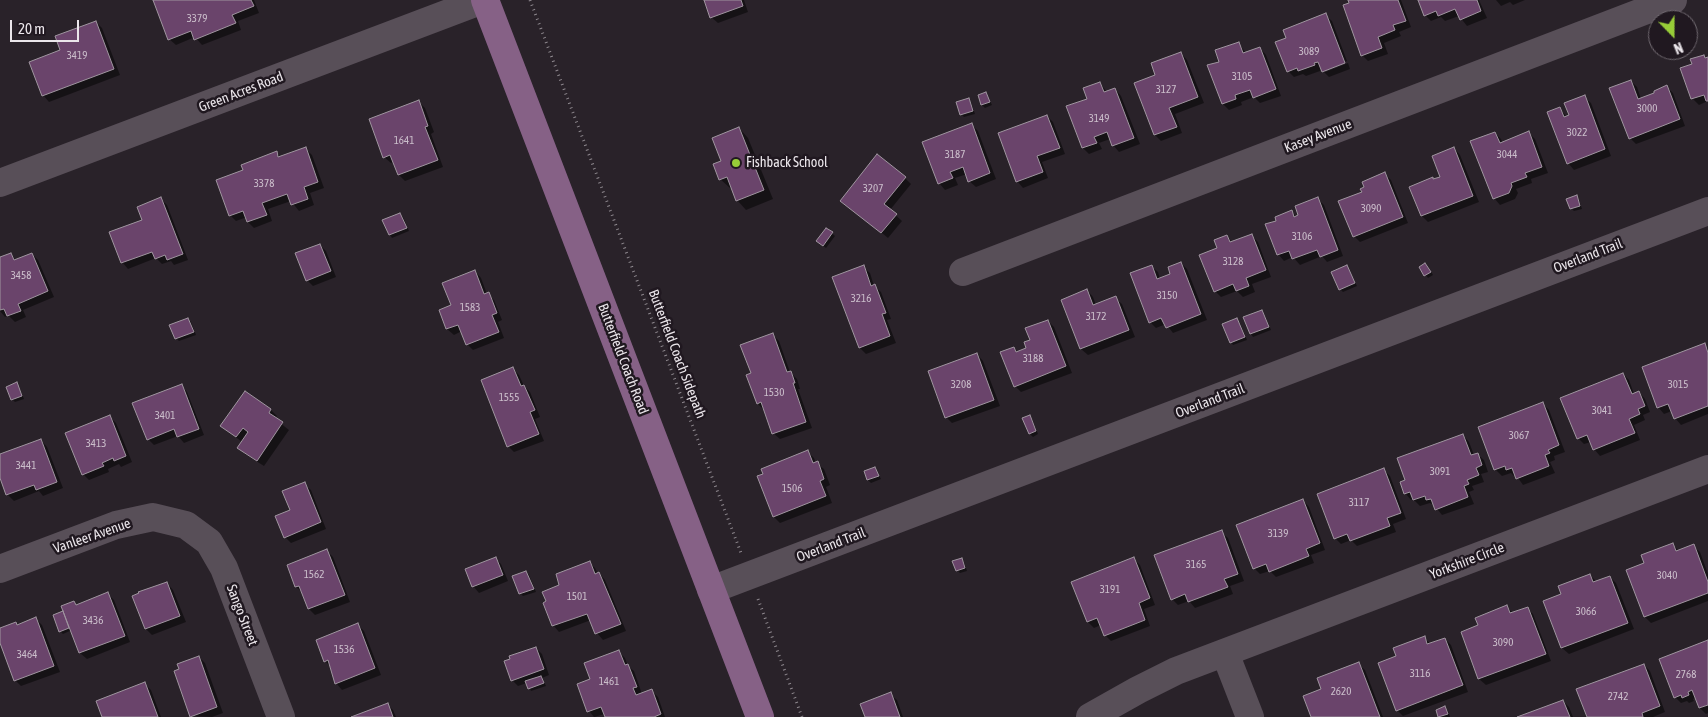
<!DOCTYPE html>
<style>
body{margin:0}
#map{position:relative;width:1708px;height:717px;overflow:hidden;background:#292229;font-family:"Asap Condensed",sans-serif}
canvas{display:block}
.north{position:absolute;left:1648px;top:10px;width:50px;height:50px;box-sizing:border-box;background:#201820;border:1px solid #716a71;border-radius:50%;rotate:158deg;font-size:14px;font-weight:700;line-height:20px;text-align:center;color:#ebe6eb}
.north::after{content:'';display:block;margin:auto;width:18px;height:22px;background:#97cc38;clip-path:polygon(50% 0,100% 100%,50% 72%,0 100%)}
.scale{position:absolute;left:10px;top:20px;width:69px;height:22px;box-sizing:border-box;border:2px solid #ebe6eb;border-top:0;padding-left:6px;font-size:15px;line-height:18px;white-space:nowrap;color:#ebe6eb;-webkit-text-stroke:4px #201820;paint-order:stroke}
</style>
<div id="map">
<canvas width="1708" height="717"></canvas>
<div class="north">N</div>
<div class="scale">20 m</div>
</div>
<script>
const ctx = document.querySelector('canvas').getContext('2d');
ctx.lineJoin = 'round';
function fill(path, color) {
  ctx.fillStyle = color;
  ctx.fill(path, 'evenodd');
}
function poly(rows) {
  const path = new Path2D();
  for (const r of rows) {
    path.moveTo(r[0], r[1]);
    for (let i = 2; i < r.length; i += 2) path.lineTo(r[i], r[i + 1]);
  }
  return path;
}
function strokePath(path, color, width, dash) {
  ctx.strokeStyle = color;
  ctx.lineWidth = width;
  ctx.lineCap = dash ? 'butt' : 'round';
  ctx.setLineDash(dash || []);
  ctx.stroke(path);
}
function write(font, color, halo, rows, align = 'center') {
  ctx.font = font + ' "Asap Condensed",sans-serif';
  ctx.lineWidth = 5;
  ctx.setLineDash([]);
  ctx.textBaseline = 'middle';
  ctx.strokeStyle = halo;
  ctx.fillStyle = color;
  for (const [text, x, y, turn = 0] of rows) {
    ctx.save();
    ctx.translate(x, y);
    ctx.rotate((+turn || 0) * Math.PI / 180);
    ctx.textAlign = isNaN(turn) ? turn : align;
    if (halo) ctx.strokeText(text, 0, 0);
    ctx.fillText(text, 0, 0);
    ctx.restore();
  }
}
fill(poly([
 [154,0,254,0,259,13,238,21,241,30,202,45,195,37,176,45,169,39],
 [705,0,744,0,748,12,718,23,711,17],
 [1349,0,1401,0,1411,27,1399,32,1401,36,1384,43,1388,54,1368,61,1362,55],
 [1419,0,1479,0,1487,18,1467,26,1459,16,1445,21,1441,17,1431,21,1425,15],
 [1496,0,1525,0,1513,5,1510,2,1501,6],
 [1325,15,1332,21,1347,61,1325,69,1325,72,1348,63,1350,69,1329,77,1323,71,1322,68,1320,70,1320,71,1306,76,1303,74,1294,77,1288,71],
 [96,22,102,28,120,75,49,102,43,95,62,51],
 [1239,44,1246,53,1260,48,1266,55,1281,96,1260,103,1254,97,1241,102,1242,105,1229,110,1223,104,1221,62],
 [1181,53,1187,60,1204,103,1175,114,1182,133,1161,141,1155,135,1136,84,1157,76],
 [1704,56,1708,59,1708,101,1699,105,1692,98,1693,64],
 [1631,81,1637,87,1641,99,1656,94,1667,87,1673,93,1685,126,1636,144,1630,138],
 [1100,83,1107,92,1115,89,1121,96,1140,144,1119,152,1113,145,1110,139,1099,143,1102,149,1089,154,1083,148,1068,107,1088,100],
 [986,93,992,105,985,108,982,105,979,96],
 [1584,97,1591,103,1611,156,1574,170,1568,163,1560,109,1567,117,1570,116],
 [968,99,971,102,975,114,964,117,961,114],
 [419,102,425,108,434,132,431,134,443,167,405,181,399,175,394,162,391,163,384,157],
 [1047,116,1053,122,1065,154,1042,162,1048,178,1023,188,1017,181],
 [972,125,978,131,996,179,976,187,969,181,967,174,955,178,958,185,945,190,939,183],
 [739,128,748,138,773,199,746,210,737,200,732,188,730,188,720,179],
 [1495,133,1501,139,1503,144,1529,133,1535,139,1548,173,1531,179,1532,183,1516,189,1518,193,1515,199,1500,205,1494,198],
 [305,148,312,155,324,188,310,193,314,205,299,211,291,201,268,209,272,221,254,228,248,222,247,217,236,221,230,215,245,171,276,153,281,157],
 [1454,148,1460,155,1479,202,1428,222,1422,216,1411,187,1442,178],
 [1385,174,1391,180,1408,223,1360,242,1354,236,1363,193,1366,188],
 [905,178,911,184,890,210,902,221,888,238,847,204],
 [1576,197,1579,200,1582,209,1574,211,1571,208],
 [161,199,167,205,188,260,174,265,171,261,162,264,156,258,128,269,122,262,143,221],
 [1318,199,1324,205,1343,256,1327,262,1322,256,1300,265,1293,257,1284,261,1278,254,1278,221,1292,212,1297,217],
 [400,214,403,217,409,231,392,238,390,235],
 [827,229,835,236,826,248,821,244],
 [1227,236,1233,243,1252,236,1258,242,1271,277,1252,284,1255,292,1243,297,1237,291,1221,297,1215,291,1219,248],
 [320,245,326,251,336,277,313,286,307,280],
 [10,254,17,261,32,254,38,260,54,297,23,310,26,317,15,322,8,315,5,317,0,311,0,259],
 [1181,263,1187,269,1207,320,1173,333,1166,324,1156,328,1150,322,1151,266,1158,272,1160,279,1172,274],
 [863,267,870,273,874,286,881,292,891,319,887,320,896,343,866,354,860,348],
 [1347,267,1357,286,1343,292,1340,289],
 [1428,267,1433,275,1428,278,1420,268],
 [475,271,481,278,487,294,494,300,502,320,498,322,504,338,473,350,467,344,462,331,454,335,447,329,440,311,452,306],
 [1087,290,1093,297,1096,305,1115,298,1122,304,1135,337,1088,355,1081,349,1062,300],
 [1262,312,1264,314,1271,330,1253,337,1251,334],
 [188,319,191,322,196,335,179,341,176,338],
 [1237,320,1240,323,1247,340,1233,345,1231,342],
 [1048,321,1054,327,1072,373,1021,392,1015,386,1014,348,1018,352,1028,348,1031,341],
 [773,335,779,341,790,372,797,379,800,389,798,389,812,428,780,439,773,433,764,410,758,404,747,376,752,374],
 [1704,345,1708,349,1708,414,1681,425,1675,418,1672,411,1664,414,1658,407],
 [977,354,983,361,1000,406,952,423,946,417],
 [513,369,519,375,524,386,530,392,540,417,535,419,544,441,514,452,508,446],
 [1623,374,1629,380,1634,394,1639,392,1645,399,1650,412,1643,415,1645,420,1634,425,1640,440,1600,456,1594,449,1591,442,1584,444,1578,438],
 [16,384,19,387,24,399,15,402,12,399],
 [181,385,187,392,204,435,184,443,178,436,154,445,148,439],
 [245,393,271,410,277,416,275,419,289,430,264,466,245,454,239,447,242,442,222,426],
 [1543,404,1549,410,1565,452,1554,456,1555,460,1550,462,1555,473,1523,485,1516,475,1514,476,1511,473,1502,476,1496,470,1480,427],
 [109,416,116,423,132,462,121,467,119,464,108,469,109,472,89,480,83,474],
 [1029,416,1032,419,1038,434,1033,437,1030,434,1024,418],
 [1463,435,1469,442,1474,455,1477,454,1484,460,1488,472,1481,474,1484,482,1472,486,1474,490,1469,492,1474,504,1442,515,1434,505,1430,503,1420,506,1413,499,1411,500,1405,493,1407,481],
 [41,440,47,447,63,488,43,496,39,491,14,501,7,494,0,475,0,455],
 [808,452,814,458,816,463,824,469,830,485,826,487,832,503,780,523,774,517,758,477],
 [875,468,881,479,871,483,868,480,865,472],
 [1384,470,1390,476,1406,519,1393,524,1396,532,1357,546,1351,540,1341,544,1335,538],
 [304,484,311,490,326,529,291,543,285,537,292,510],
 [1303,500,1309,507,1325,550,1311,555,1314,563,1276,577,1270,571,1260,574,1254,568],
 [1221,532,1228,538,1244,581,1230,586,1233,594,1195,608,1189,601,1178,605,1172,599],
 [1673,545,1679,551,1693,546,1700,552,1708,574,1708,601,1651,623,1645,617,1627,571,1646,564],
 [327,551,333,557,350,602,315,615,309,609,303,593,296,587],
 [495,558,501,564,508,581,479,593,473,586],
 [1133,558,1140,565,1155,605,1144,609,1150,626,1111,641,1105,635,1101,625,1094,628,1088,622],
 [962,559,964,562,967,571,960,573,957,570],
 [589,562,595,568,598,574,599,573,605,580,626,631,603,640,597,633,591,620,559,632,553,625,560,586],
 [526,572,529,575,536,592,523,596,520,593],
 [1590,575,1596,581,1610,577,1616,583,1634,629,1569,654,1562,648,1545,602,1563,595],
 [167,583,173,590,186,622,152,635,146,629],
 [108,594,114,600,130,642,87,659,80,653,72,630,63,634,60,631,62,612,67,617,74,602,77,606],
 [1507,607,1513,613,1527,608,1533,614,1551,661,1486,685,1479,679,1462,633,1480,626],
 [36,619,42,625,60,672,21,686,15,680,0,640,0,629,18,626],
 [357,624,364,631,381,675,342,690,336,683,332,668,325,661],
 [1424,638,1431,644,1445,639,1451,645,1468,692,1403,716,1397,710,1397,657],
 [1708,642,1708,713,1706,714,1700,708,1696,697,1693,699,1694,701,1689,703,1687,701,1681,703,1675,697],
 [536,648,542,654,549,675,542,678,546,686,531,691,527,683,518,686,512,680],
 [619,652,625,658,628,666,634,671,642,694,651,690,658,697,665,717,606,717,605,714,594,717,589,711,592,680],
 [199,657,205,663,223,713,212,717,191,716],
 [1358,664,1365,670,1383,717,1313,717,1323,689],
 [1644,665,1650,671,1665,712,1653,717,1588,717],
 [145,684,151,690,161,717,103,717],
 [890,694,897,700,903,717,867,717],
 [1563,701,1569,707,1573,717,1521,717],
 [387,704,393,710,396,717,354,717],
 [1445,708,1448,711,1450,717,1440,717,1437,711]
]), '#0007');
const building = poly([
 [153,0,251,0,254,6,232,15,236,23,194,40,191,31,168,40,153,0],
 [704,0,741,0,743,6,710,18,704,0],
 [1348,0,1398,0,1406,21,1393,25,1395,30,1378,37,1382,48,1361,56,1343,5,1349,3,1348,0],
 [1418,0,1477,0,1481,11,1460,20,1455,9,1438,16,1436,11,1424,16,1418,0],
 [1326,13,1345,63,1322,72,1318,62,1314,63,1315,65,1298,71,1297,68,1287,72,1275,42,1286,38,1283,30,1326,13],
 [96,21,114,69,42,96,29,62,60,50,55,36,96,21],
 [1239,42,1243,53,1260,47,1276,89,1253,98,1250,90,1235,95,1236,99,1222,104,1207,65,1219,62,1215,50,1239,42],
 [1181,52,1198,97,1169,108,1177,127,1154,135,1134,83,1155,75,1151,63,1181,52],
 [1704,55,1705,58,1708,57,1708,101,1706,101,1704,95,1691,99,1680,68,1692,64,1690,59,1704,55],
 [1631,80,1638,99,1654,93,1654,91,1667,85,1680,119,1629,139,1609,88,1631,80],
 [1100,82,1104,92,1115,88,1134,138,1112,146,1107,132,1094,137,1097,143,1082,148,1066,106,1087,99,1083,88,1100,82],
 [986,92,990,102,981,105,978,95,986,92],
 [1585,95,1605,149,1567,164,1547,112,1560,107,1564,117,1569,115,1564,103,1585,95],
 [969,98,973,111,960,115,956,102,969,98],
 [419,100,428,126,425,127,438,160,398,175,390,155,383,158,369,119,419,100],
 [1047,115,1060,148,1037,156,1043,172,1016,182,998,133,1047,115],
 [972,123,990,173,968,182,963,167,950,172,953,178,938,184,922,142,972,123],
 [739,127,764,190,736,201,727,177,719,180,713,164,721,161,712,138,739,127],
 [1529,131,1542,167,1525,173,1527,177,1511,183,1512,186,1509,193,1493,199,1470,141,1495,132,1500,143,1529,131],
 [306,147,318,182,304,187,308,199,291,205,287,194,262,203,267,215,247,222,243,211,229,216,216,180,243,170,241,165,277,151,278,157,306,147],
 [1454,147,1473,196,1421,216,1409,187,1433,177,1433,179,1440,177,1432,156,1454,147],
 [877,154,906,177,884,204,897,214,881,233,840,201,877,154],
 [1385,172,1403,217,1353,237,1338,201,1362,192,1360,189,1364,187,1362,182,1385,172],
 [1577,195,1580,206,1570,209,1566,199,1577,195],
 [161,197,183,254,167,260,165,255,155,259,152,252,121,263,109,232,142,220,137,207,161,197],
 [1318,197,1338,250,1320,257,1317,250,1292,259,1289,251,1277,255,1265,224,1276,221,1275,217,1292,210,1294,217,1298,215,1295,206,1318,197],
 [400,213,407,228,389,235,382,220,400,213],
 [826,228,833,232,823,246,816,241,826,228],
 [1252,234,1266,270,1246,278,1249,286,1236,291,1233,284,1214,292,1199,255,1217,248,1214,240,1227,235,1230,242,1252,234],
 [320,244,331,271,306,281,295,253,320,244],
 [11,253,14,260,32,253,48,291,18,304,21,311,7,316,4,309,0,310,0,257,11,253],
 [1181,262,1201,314,1166,328,1161,318,1149,323,1130,273,1152,265,1157,279,1170,274,1168,267,1181,262],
 [1425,263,1431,272,1424,276,1419,267,1425,263],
 [864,265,871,286,875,284,886,313,882,314,890,336,859,348,832,277,864,265],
 [1347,265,1355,283,1339,290,1331,272,1347,265],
 [475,270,484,294,489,292,497,313,492,315,499,332,466,345,458,325,446,329,439,310,451,305,442,283,475,270],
 [1087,289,1093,305,1116,296,1129,330,1080,349,1061,300,1087,289],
 [1262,310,1269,327,1250,334,1243,317,1262,310],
 [188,318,194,332,175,339,169,325,188,318],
 [1237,318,1245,337,1230,343,1222,324,1237,318],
 [1048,320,1066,366,1014,387,1000,352,1014,347,1016,352,1026,348,1024,342,1030,340,1025,328,1048,320],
 [773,333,787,372,791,371,795,383,793,383,806,422,772,434,761,402,757,404,746,375,751,373,740,345,773,333],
 [1705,343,1708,353,1708,406,1674,419,1668,404,1657,408,1642,367,1705,343],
 [977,353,994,400,945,418,928,371,977,353],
 [513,367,521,386,524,385,535,410,530,412,539,434,507,447,481,380,513,367],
 [1623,373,1632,394,1639,391,1645,406,1638,409,1640,414,1629,419,1635,433,1593,450,1587,435,1577,439,1560,398,1623,373],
 [17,382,22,396,11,400,6,387,17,382],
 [182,384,199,429,177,437,174,429,147,440,132,403,182,384],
 [245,391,271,409,269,413,283,422,257,461,237,448,248,432,243,428,236,437,220,426,245,391],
 [1543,402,1559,445,1548,450,1550,453,1545,455,1549,466,1516,479,1512,468,1506,470,1505,466,1494,470,1478,427,1543,402],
 [110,415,126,456,114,461,113,458,102,463,104,466,82,475,65,433,110,415],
 [1030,415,1036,431,1029,434,1022,418,1030,415],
 [1463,434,1471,455,1478,453,1482,465,1476,468,1479,475,1467,480,1469,484,1464,486,1468,497,1435,510,1431,499,1426,500,1425,496,1413,500,1410,492,1404,494,1400,482,1405,480,1397,458,1463,434],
 [41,439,57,482,36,490,34,485,6,495,0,478,0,454,41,439],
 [808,450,813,463,818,461,824,479,820,481,826,496,773,517,757,476,763,474,761,469,808,450],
 [875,467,879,476,867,480,864,471,875,467],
 [1384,468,1401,513,1387,518,1390,526,1350,541,1347,534,1334,539,1317,494,1384,468],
 [305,482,321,522,284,538,275,516,290,510,282,491,305,482],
 [1303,499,1320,543,1306,549,1309,556,1269,572,1266,564,1253,569,1236,525,1303,499],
 [1222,530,1238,574,1224,579,1228,587,1188,602,1185,594,1171,600,1154,555,1222,530],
 [1673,543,1676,551,1694,544,1708,582,1708,593,1644,617,1626,570,1644,563,1641,555,1673,543],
 [327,549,345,595,308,609,299,586,295,587,287,565,327,549],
 [496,557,503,575,472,587,465,569,496,557],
 [1134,557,1150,598,1139,603,1145,620,1104,636,1097,618,1087,622,1071,582,1134,557],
 [962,558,965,568,956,571,952,561,962,558],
 [590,561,595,574,599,572,621,624,595,634,587,614,552,626,543,603,546,601,542,592,559,585,556,574,590,561],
 [526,571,534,589,519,594,512,576,526,571],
 [1590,574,1593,582,1610,576,1628,623,1561,648,1543,601,1561,594,1558,586,1590,574],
 [167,582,180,616,145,629,132,596,139,593,138,592,167,582],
 [108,592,125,636,79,653,61,606,74,601,76,605,108,592],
 [1507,605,1510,613,1528,607,1546,654,1478,679,1461,632,1478,625,1475,618,1507,605],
 [63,611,69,628,59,632,53,615,63,611],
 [36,617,54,666,14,681,0,643,0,628,16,622,17,625,36,617],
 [358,623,375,668,335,684,328,660,324,662,316,640,358,623],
 [1425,636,1427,644,1445,638,1463,685,1396,711,1378,663,1396,656,1393,648,1425,636],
 [1708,640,1708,705,1699,708,1692,690,1688,692,1689,695,1682,698,1681,695,1674,698,1659,659,1708,640],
 [536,647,544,669,511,681,504,661,510,659,509,656,536,647],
 [619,650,625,665,628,664,637,687,633,688,636,695,652,689,661,714,654,717,605,717,601,707,587,712,577,684,590,679,584,663,619,650],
 [199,656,217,707,190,717,174,671,179,669,177,664,199,656],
 [1359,662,1380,717,1311,717,1303,696,1321,689,1317,678,1359,662],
 [1644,664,1660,706,1642,713,1643,717,1587,717,1576,689,1644,664],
 [541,676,544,683,528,689,525,681,541,676],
 [145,682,158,717,102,717,96,701,145,682],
 [891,692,900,717,865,717,860,704,891,692],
 [1563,700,1570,717,1517,717,1563,700],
 [388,703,393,717,351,717,388,703],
 [1445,706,1448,714,1438,717,1436,710,1445,706]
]);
fill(building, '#6a446b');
strokePath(building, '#a096a0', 1);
strokePath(poly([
 [530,0,741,553],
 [758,599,802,717]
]), '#8e888e', 3, [1, 4]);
strokePath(poly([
 [0,183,483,0],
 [963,272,1673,0],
 [0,569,116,525,153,517,186,525,209,542,224,568,281,717],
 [711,590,1708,211],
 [1225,653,1250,717],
 [1090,717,1138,690,1176,671,1708,469]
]), '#584f58', 28);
strokePath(poly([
 [485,0,760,717]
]), '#866186', 28);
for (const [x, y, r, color] of [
 [736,163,5,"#97cc38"]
]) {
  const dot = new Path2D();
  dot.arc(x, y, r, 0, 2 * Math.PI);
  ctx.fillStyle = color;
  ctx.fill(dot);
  strokePath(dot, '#201820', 2);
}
write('11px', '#cbbecb', null, [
 ["3379",197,19],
 ["3089",1309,52],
 ["3419",77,56],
 ["3105",1242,77],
 ["3127",1166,90],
 ["3000",1647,109],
 ["3149",1099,119],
 ["3022",1577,133],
 ["1641",404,141],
 ["3187",955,155],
 ["3044",1507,155],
 ["3378",264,184],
 ["3207",873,189],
 ["3090",1371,209],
 ["3106",1302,237],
 ["3128",1233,262],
 ["3458",21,276],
 ["3150",1167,296],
 ["3216",861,299],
 ["1583",470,308],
 ["3172",1096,317],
 ["3188",1033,359],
 ["3208",961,385],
 ["3015",1678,385],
 ["1530",774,393],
 ["1555",509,398],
 ["3041",1602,411],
 ["3401",165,416],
 ["3067",1519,436],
 ["3413",96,444],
 ["3441",26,466],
 ["3091",1440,472],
 ["1506",792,489],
 ["3117",1359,503],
 ["3139",1278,534],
 ["3165",1196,565],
 ["1562",314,575],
 ["3040",1667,576],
 ["3191",1110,590],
 ["1501",577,597],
 ["3066",1586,612],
 ["3436",93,621],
 ["3090",1503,643],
 ["1536",344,650],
 ["3464",27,655],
 ["3116",1420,674],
 ["2768",1686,675],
 ["1461",609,682],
 ["2620",1341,692],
 ["2742",1618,697]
]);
write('14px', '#ebe6eb', '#201820', [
 ["Green Acres Road",241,92,-21],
 ["Kasey Avenue",1318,136,-21],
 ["Overland Trail",1588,256,-21],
 ["Butterfield Coach Sidepath",677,354,69],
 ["Butterfield Coach Road",623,359,69],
 ["Overland Trail",1210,401,-21],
 ["Vanleer Avenue",92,536,-19],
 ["Overland Trail",831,545,-21],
 ["Yorkshire Circle",1467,561,-21],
 ["Sango Street",242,615,69]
]);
write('14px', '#ebe6eb', '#201820', [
 ["Fishback School",746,163]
], 'left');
</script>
